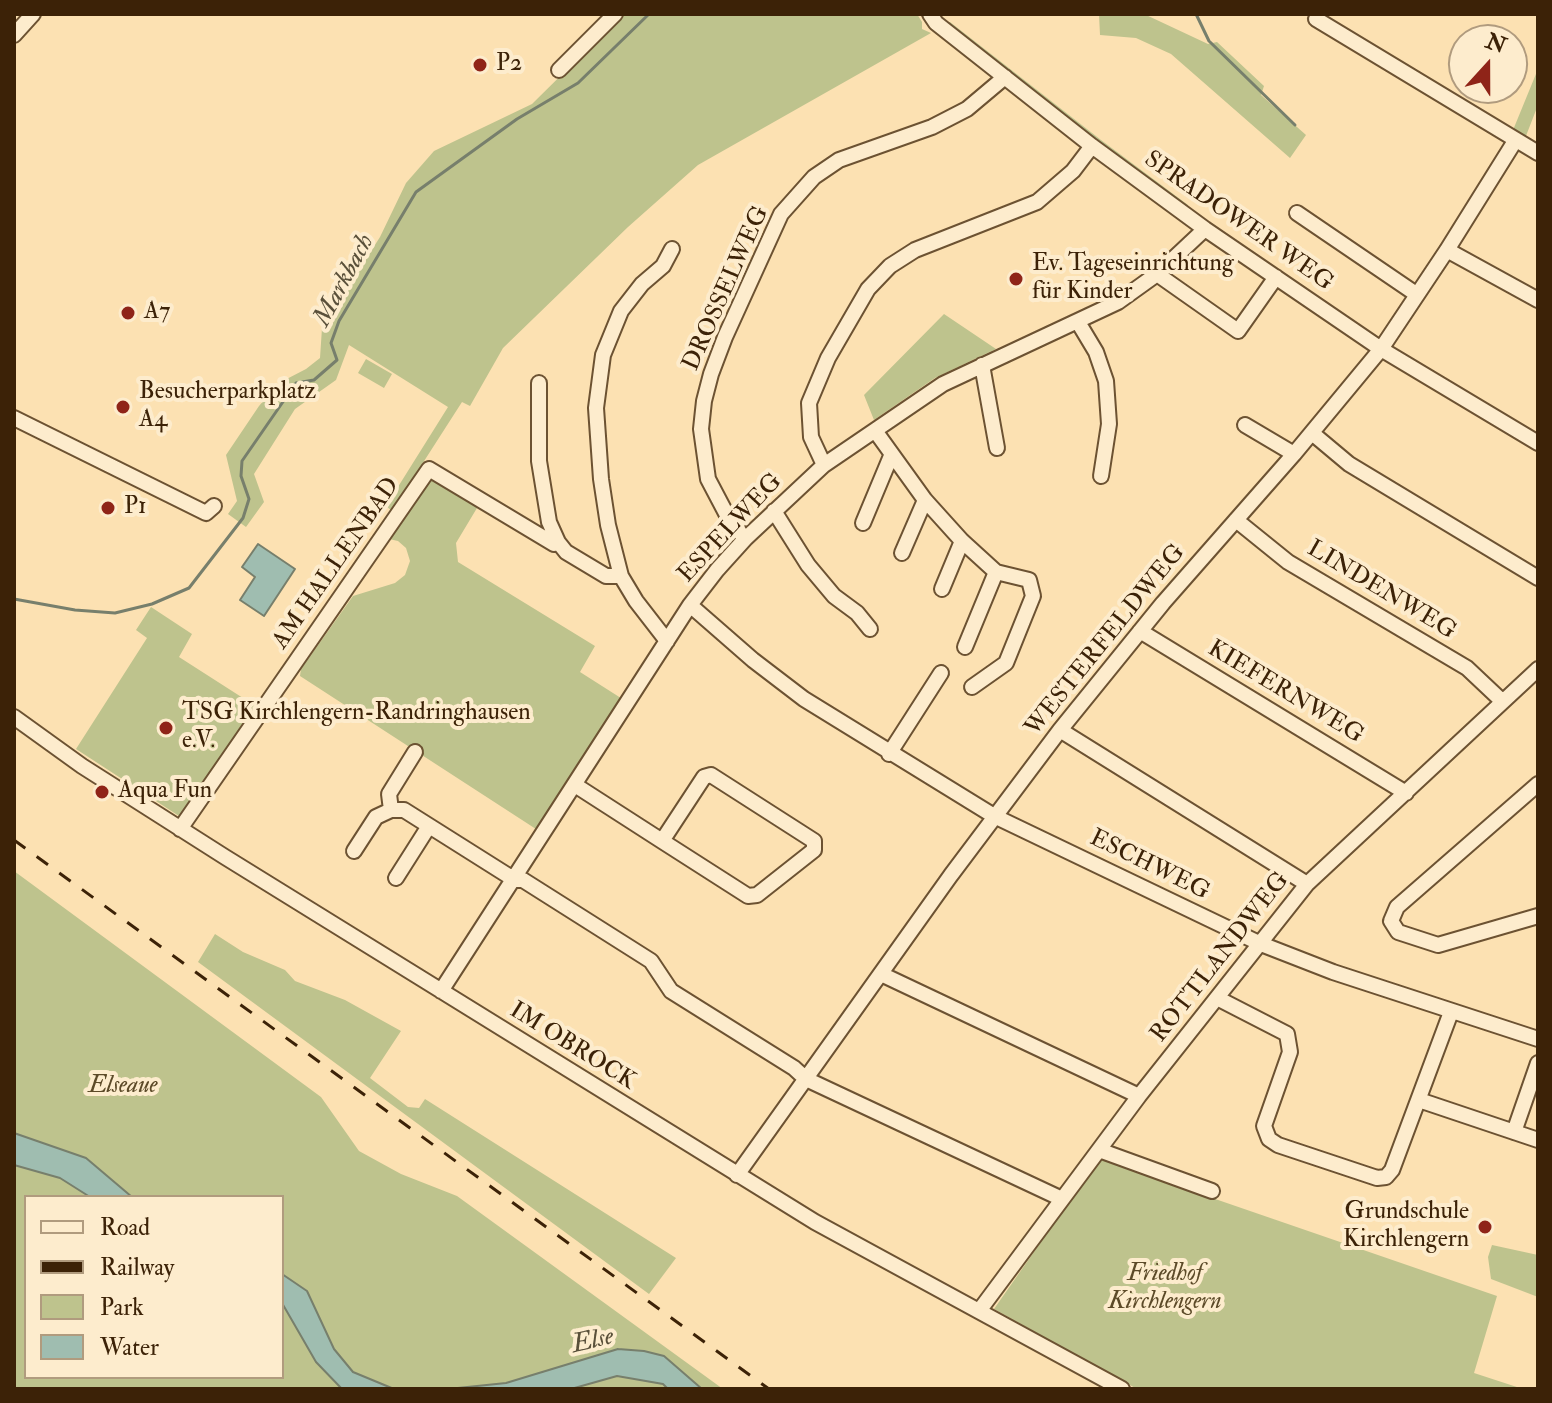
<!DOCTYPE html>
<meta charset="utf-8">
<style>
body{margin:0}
#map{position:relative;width:1552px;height:1403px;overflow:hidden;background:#fce1b2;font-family:"IM FELL Double Pica",serif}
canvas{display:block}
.frame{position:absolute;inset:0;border:16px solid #3c2207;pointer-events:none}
.legend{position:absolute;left:24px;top:1195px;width:260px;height:184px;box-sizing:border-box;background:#fdeccd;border:2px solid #b09b7e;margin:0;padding:10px 14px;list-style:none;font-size:24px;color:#3c2207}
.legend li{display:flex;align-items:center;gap:16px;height:40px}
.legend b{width:40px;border:2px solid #b09b7e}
.north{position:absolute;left:1448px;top:24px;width:80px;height:80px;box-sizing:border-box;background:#fdeccd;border:2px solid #b09b7e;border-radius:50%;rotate:21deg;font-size:22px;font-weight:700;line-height:32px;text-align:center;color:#3c2207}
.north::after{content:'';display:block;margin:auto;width:28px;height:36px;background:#8f2418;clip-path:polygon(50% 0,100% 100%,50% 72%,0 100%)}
</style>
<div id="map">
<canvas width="1552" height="1403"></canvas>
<div class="frame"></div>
<ul class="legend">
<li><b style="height:10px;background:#fdeccd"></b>Road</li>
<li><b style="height:10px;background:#3c2207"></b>Railway</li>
<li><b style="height:22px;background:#bec38d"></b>Park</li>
<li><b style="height:22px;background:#9fbdb0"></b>Water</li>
</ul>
<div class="north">N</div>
</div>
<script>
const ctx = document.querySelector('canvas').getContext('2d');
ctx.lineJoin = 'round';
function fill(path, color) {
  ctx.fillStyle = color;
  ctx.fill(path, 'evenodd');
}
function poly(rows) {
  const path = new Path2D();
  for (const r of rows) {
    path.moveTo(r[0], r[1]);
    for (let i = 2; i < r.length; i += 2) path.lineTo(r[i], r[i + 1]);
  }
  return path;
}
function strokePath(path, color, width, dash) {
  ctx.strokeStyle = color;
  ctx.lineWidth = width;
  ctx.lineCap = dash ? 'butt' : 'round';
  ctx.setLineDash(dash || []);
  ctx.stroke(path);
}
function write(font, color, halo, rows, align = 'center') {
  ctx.font = font + ' "IM FELL Double Pica",serif';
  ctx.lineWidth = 8;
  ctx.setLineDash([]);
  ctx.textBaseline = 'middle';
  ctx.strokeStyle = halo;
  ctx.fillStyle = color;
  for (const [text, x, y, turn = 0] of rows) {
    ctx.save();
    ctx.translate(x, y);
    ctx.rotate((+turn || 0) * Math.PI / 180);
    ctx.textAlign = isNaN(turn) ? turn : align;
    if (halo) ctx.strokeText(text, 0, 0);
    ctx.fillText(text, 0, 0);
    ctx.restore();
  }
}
fill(poly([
 [623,14,917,14,922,22,922,29,931,33,698,165,628,227,503,348,470,406,462,402,392,511,386,506,448,407,349,345,336,380,295,409,254,474,264,502,246,527,228,514,237,501,226,455,259,406,279,383,306,369,320,358,322,328,380,237,406,183,434,151,532,104],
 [1099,14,1144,14,1208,44,1217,42,1264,86,1261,95,1306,135,1290,158,1171,54,1136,38,1100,35],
 [950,22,1101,140,1188,205,1186,208,1099,145,946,24],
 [1538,69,1538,105,1524,141,1511,135],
 [944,314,996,349,935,378,874,420,864,395],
 [366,359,392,374,384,388,358,373],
 [434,476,480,503,456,543,458,562,595,646,580,672,624,700,539,831,300,676,301,669,353,596,395,583,405,575,410,561,406,548,398,541,389,539],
 [151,607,192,634,179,657,257,707,190,806,179,816,76,749,147,638,136,630],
 [14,871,321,1097,359,1151,401,1174,457,1196,723,1389,14,1389],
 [26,1197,282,1197,282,1377,26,1377],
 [215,934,243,952,285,970,295,981,345,1000,401,1031,370,1078,408,1107,419,1108,425,1099,676,1258,649,1294,198,962],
 [1099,1159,1497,1296,1474,1373,1523,1389,1137,1389,994,1309],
 [1492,1245,1538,1255,1538,1297,1491,1279,1488,1257]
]), '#bec38d');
const water = poly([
 [258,544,295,569,264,616,240,600,255,577,242,567,258,544],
 [14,1133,86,1158,132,1197,90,1197,60,1178,14,1165,14,1133],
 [282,1274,307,1291,334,1349,353,1372,394,1389,342,1389,316,1362,282,1303,282,1274],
 [618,1349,644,1351,664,1356,702,1389,668,1389,663,1384,617,1376,571,1389,448,1389,506,1383,618,1349]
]);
fill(water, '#9fbdb0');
strokePath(water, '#777f6c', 2);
strokePath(poly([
 [1196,14,1209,41,1295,125],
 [14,599,75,610,115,613,152,604,189,588,243,518,249,499,241,476,242,461,296,383,314,380,337,360,331,343,339,321,416,192,517,119,578,83,649,14],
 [14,1067,14,1069]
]), '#777f6c', 3);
const minor = poly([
 [930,14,936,23,1092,146,1205,229,1381,349,1538,443],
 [1316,19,1538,153],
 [14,35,33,14],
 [559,70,615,14],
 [1297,213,1416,294],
 [1447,250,1538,300],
 [1157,274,1238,331,1276,277],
 [1078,322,1096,352,1106,381,1109,424,1101,476],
 [982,365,997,448],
 [539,383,539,461,549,522,558,542,566,552,606,576,621,576],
 [14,418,206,513,214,506],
 [1245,425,1294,454],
 [876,432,925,500,962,541,996,572,1029,580,1033,596,1006,663,972,687],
 [1312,433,1349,464,1538,578],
 [824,465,811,437,809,403,828,358,868,289,890,266,915,250,1037,202,1073,171,1092,146],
 [774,511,808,565,834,596,857,613,870,629],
 [1236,520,1288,562,1467,668,1502,701],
 [863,523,891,456],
 [745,539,728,517,708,479,701,429,704,401,711,374,725,337,781,214,814,177,839,160,932,127,967,109,1005,77],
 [902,553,925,500],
 [942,589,962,541],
 [690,605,753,660,804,699,994,816,1261,944,1333,972,1538,1039],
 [1140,631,1406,793],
 [667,641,636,601,621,576,608,525,601,479,596,408,603,355,621,311,642,284,663,266,672,249],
 [965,647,996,572],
 [14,717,82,766,225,857,815,1222,1122,1389],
 [1060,730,1307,884],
 [889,754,941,673],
 [1538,784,1397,907,1391,921,1398,932,1438,945,1538,916],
 [575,785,662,841,748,896,757,895,814,850,814,841,711,775,704,777,662,841],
 [391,810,404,810,515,880,523,880,651,961,671,991,794,1068,806,1079,1062,1199],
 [180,829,429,469,554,544,558,542],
 [354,851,376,817,391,810,389,794,415,752],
 [396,878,429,826],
 [881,974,1139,1096],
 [441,991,690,605,717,570,745,539,824,465,943,384,1118,302,1157,274,1205,229],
 [1217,998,1287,1034,1290,1052,1264,1126,1269,1139,1278,1145,1377,1178,1386,1177,1392,1170,1451,1012],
 [1419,1100,1538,1140],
 [1514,1132,1538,1063],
 [1099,1150,1212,1191],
 [737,1175,951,875,1060,730,1163,603,1294,454,1381,349,1447,250,1515,141],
 [979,1311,1139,1096,1307,884,1538,669]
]);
strokePath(minor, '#6c5232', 18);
strokePath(minor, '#fdeccd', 14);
strokePath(poly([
 [14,840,769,1389]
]), '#3c2207', 3, [14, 14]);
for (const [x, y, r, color] of [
 [480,65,8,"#8f2418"],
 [1016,279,8,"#8f2418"],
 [128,313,8,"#8f2418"],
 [123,407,8,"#8f2418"],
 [108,508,8,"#8f2418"],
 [166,728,8,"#8f2418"],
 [102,792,8,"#8f2418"],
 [1485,1227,8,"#8f2418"]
]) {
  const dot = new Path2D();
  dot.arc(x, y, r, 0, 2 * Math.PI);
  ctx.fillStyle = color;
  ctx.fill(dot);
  strokePath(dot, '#fdeccd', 3);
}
write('24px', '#3c2207', '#fdeccd', [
 ["P2",496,65],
 ["Ev. Tageseinrichtung",1032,265],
 ["für Kinder",1032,293],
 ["A7",144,313],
 ["Besucherparkplatz",139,393],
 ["A4",139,421],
 ["P1",124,508],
 ["TSG Kirchlengern-Randringhausen",182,714],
 ["e.V.",182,742],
 ["Aqua Fun",118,792],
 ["Grundschule",1469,1213,"right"],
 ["Kirchlengern",1469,1241,"right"]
], 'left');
write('24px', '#3c2207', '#fdeccd', [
 ["SPRADOWER WEG",1238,222,35],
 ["DROSSELWEG",727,289,-66],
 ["ESPELWEG",731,529,-47],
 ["AM HALLENBAD",337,564,-55],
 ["LINDENWEG",1381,591,31],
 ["WESTERFELDWEG",1106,641,-51],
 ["KIEFERNWEG",1285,693,31],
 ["ESCHWEG",1149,866,26],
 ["ROTTLANDWEG",1221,958,-52],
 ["IM OBROCK",572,1047,32]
]);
write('italic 24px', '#5c4a28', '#fdeccd', [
 ["Elseaue",123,1087],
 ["Friedhof",1165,1275],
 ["Kirchlengern",1165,1303]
]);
write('italic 26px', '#5a503a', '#fdeccd', [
 ["Markbach",345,281,-62],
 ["Else",593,1342,-13]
]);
</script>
